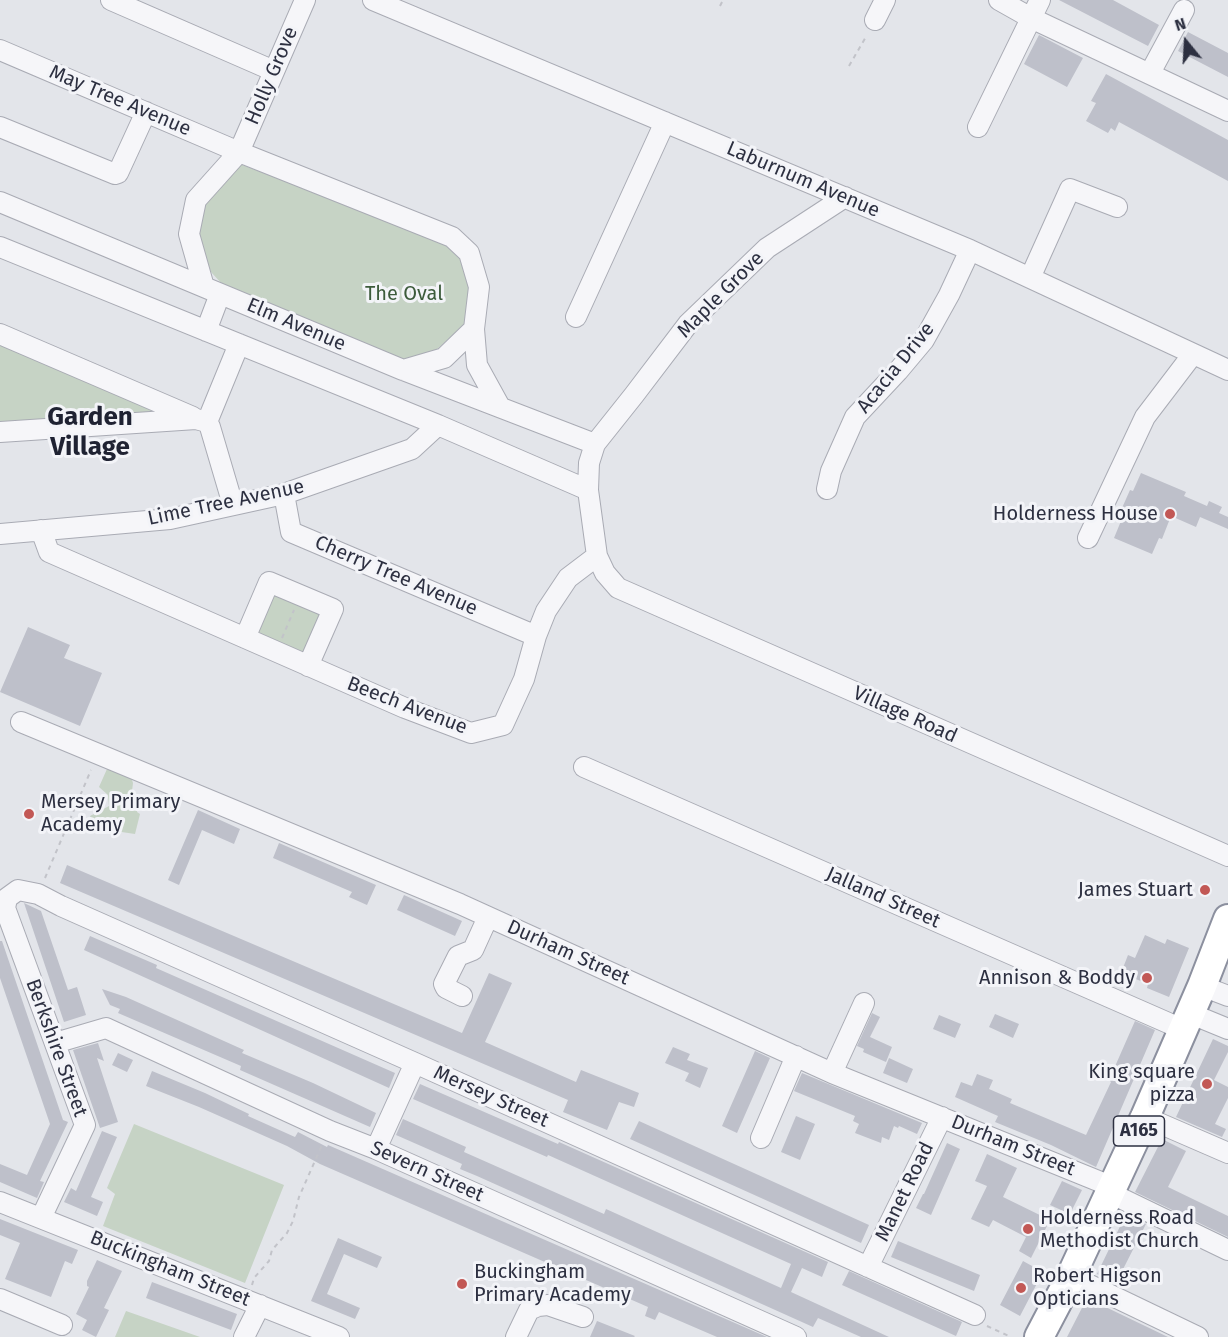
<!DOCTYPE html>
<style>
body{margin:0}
#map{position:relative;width:1228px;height:1337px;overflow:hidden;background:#e3e5ea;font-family:"Fira Sans",sans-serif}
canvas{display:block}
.north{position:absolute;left:1156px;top:12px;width:60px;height:60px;-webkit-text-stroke:4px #f3f4f8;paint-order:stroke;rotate:342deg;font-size:16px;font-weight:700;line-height:24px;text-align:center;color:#2d3041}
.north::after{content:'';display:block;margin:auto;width:21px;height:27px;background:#2d3041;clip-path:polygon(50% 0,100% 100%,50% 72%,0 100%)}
</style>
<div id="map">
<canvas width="1228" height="1337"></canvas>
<div class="north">N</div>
</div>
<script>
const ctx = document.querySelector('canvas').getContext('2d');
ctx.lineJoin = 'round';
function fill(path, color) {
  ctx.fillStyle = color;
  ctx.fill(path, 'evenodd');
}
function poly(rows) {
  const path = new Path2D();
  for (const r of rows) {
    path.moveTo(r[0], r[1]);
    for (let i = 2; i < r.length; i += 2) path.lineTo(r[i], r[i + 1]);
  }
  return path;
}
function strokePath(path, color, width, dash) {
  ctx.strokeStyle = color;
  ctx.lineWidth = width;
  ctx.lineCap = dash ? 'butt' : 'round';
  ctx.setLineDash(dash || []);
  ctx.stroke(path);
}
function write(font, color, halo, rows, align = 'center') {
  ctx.font = font + ' "Fira Sans",sans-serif';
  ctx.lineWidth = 6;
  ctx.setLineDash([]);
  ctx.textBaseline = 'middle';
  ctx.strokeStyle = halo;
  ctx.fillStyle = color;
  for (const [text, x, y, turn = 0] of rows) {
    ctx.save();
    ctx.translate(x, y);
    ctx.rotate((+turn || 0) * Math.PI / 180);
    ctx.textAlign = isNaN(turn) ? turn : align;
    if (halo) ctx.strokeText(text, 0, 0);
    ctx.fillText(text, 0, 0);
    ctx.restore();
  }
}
fill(poly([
 [240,164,446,243,460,259,469,288,465,324,435,351,400,360,222,284,211,272,198,235,203,205],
 [0,339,169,416,0,429],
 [273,591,322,613,304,655,254,634],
 [107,769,131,777,133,783,132,791,138,798,137,812,140,814,135,834,95,828,90,816,109,806,108,795,99,787],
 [134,1124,284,1185,245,1283,103,1226,115,1194,107,1188],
 [126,1311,200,1337,115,1337]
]), '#c6d3c5');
fill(poly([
 [1059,0,1113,0,1159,25,1148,46],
 [1188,32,1228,53,1228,77,1178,51],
 [1039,35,1083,58,1067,87,1024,64],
 [1106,74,1228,140,1228,181,1119,122,1115,131,1111,128,1108,133,1086,121,1096,103,1091,101],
 [1141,473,1186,492,1184,496,1207,506,1209,501,1222,507,1219,513,1228,517,1228,529,1200,517,1196,527,1171,516,1162,539,1159,538,1152,554,1114,538,1121,521,1115,518,1120,507,1122,508,1130,490,1133,491],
 [28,627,70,645,64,658,102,673,80,726,0,692],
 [198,810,240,829,234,844,202,830,179,885,168,880],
 [279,843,376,885,367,905,349,897,352,892,273,858],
 [67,865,462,1033,489,973,512,983,485,1042,576,1082,581,1070,639,1093,634,1107,619,1102,607,1130,563,1112,568,1100,60,883],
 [404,895,462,921,455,936,397,910],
 [24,903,41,911,68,990,77,987,86,1015,64,1022],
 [1145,935,1165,944,1167,939,1189,948,1169,997,1147,988,1148,984,1121,973,1128,955,1135,958],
 [90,936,157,965,156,968,395,1073,389,1088,84,950],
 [0,941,2,941,63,1120,68,1122,40,1181,44,1182,37,1198,0,1182,0,1164,27,1175,50,1124,0,978],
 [102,989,126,997,244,1050,242,1053,313,1083,376,1113,370,1127,240,1070,241,1066,118,1013,120,1009,110,1005],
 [872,1013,880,1017,870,1037,892,1047,886,1062,863,1052,864,1049,857,1046],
 [995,1014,1019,1024,1013,1038,989,1027],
 [939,1015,961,1024,955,1038,933,1029],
 [1135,1021,1155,1030,1096,1167,1051,1145,995,1122,998,1116,955,1097,961,1082,972,1086,977,1074,993,1080,989,1089,1012,1099,1010,1103,1086,1135,1111,1082,1109,1080],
 [1213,1039,1228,1046,1228,1052,1214,1080,1228,1087,1228,1098,1215,1124,1226,1129,1222,1137,1176,1117],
 [98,1043,104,1061,97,1058,118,1122,100,1128,73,1050],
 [673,1047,690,1054,687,1060,708,1068,700,1088,685,1081,689,1073,665,1063],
 [755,1051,770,1058,737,1133,722,1126],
 [118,1053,133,1060,127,1072,112,1065],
 [889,1058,913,1069,907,1083,883,1073],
 [152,1071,205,1093,249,1114,248,1116,295,1137,298,1132,327,1147,328,1145,767,1337,717,1337,659,1312,655,1320,645,1316,648,1307,320,1164,287,1146,199,1107,146,1086],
 [802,1073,922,1123,917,1134,899,1126,898,1128,894,1126,889,1140,882,1137,881,1143,855,1133,859,1124,853,1121,855,1116,794,1091],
 [420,1084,558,1144,559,1142,828,1262,822,1277,802,1268,791,1292,889,1337,861,1337,818,1318,813,1327,477,1176,460,1169,462,1164,396,1135,403,1119,466,1147,464,1152,604,1214,606,1209,781,1288,791,1264,548,1155,547,1157,413,1099],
 [796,1116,815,1124,800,1160,781,1152],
 [639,1121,869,1225,861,1243,630,1139],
 [102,1131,117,1137,91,1197,103,1202,97,1216,64,1202,71,1188,76,1191],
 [1162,1139,1186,1151,1168,1187,1228,1216,1228,1237,1135,1192],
 [947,1143,960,1149,931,1215,916,1208,923,1194,924,1194],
 [987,1154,1017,1168,1003,1197,1050,1220,1031,1258,1019,1251,1026,1237,993,1220,989,1227,971,1219,987,1186,975,1181],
 [1062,1181,1082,1190,1070,1214,1050,1205],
 [1126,1214,1146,1224,1116,1283,1097,1274],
 [0,1219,78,1250,72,1264,65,1261,51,1297,5,1279,20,1243,0,1235],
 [338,1238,382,1257,377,1268,344,1254,327,1294,360,1308,355,1319,311,1301],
 [898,1241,980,1275,974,1291,891,1257],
 [97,1260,122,1271,104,1308,109,1310,96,1337,82,1330,87,1320,76,1314,89,1287,87,1286,87,1281],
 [1023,1261,1043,1272,1020,1316,1000,1305],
 [849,1271,962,1322,956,1336,842,1285],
 [152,1282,237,1314,231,1330,146,1298],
 [1091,1300,1168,1337,1067,1337,1085,1302],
 [597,1321,635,1336,634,1337,590,1337]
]), '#bec0ca');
const minor = poly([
 [111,0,274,71],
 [373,0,970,250,1228,370],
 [999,0,1031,18,1228,111],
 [875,20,885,0],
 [0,50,239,152,305,0],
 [1150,73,1184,10],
 [0,127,115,174,118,173,146,112],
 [978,127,1040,0],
 [0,202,403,370,595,444],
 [0,247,438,425,588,490],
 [1030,278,1070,189,1117,207],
 [204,287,189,234,196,200,239,152,452,237,469,253,479,287,474,329,477,365,499,405],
 [576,317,665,122],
 [206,331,220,294],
 [0,334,193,417],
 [403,370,444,358,474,329],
 [207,422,239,344],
 [0,432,196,419,207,422,210,427,233,505],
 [827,489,831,471,855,417,898,371,924,340,949,295,970,250],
 [284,494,291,532,536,636],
 [41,530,49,552,405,708,471,733,503,725,524,679,536,636,546,611,568,578,597,556,588,490,589,463,595,444,634,395,688,324,767,248,845,197],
 [0,534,170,519,284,494,412,449,438,425],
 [1088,538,1145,417,1193,354],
 [597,556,605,573,618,588,1228,856],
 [245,638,269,582,333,609,308,666],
 [21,722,460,904,832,1073,1113,1187],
 [584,767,1182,1029],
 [1202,986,1228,996],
 [462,996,446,988,444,984,458,956,473,950,488,917],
 [1189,1013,1228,1029],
 [55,1043,106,1028,330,1131,376,1149,796,1337],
 [832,1073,864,1003],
 [1145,1117,1228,1153],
 [761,1138,796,1056],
 [376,1149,415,1063],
 [1110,1193,1228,1250],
 [0,1202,339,1337],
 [41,1218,85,1125,5,908,7,898,18,890,38,894,61,906,415,1063,975,1315],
 [868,1267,942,1117],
 [1071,1276,1198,1337],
 [0,1299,62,1325],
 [244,1337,260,1305],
 [516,1337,529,1310,538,1306,548,1305,583,1317]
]);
const highway = poly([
 [1039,1337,1071,1276,1145,1117,1202,986,1228,919]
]);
strokePath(minor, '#a9abb4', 22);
strokePath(highway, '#8c909f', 32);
strokePath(poly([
 [720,6,723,0],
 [849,66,867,35],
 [282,638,294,610],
 [45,878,91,770],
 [252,1285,254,1278,269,1261,272,1250,287,1233,293,1221,299,1197,322,1145],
 [987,1326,1011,1337]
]), '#c2c3c9', 2, [4.5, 4.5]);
strokePath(minor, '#f6f6f9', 20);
strokePath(highway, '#fff', 28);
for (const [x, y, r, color] of [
 [1170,514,6,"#c25855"],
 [29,814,6,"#c25855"],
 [1205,890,6,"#c25855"],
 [1147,978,6,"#c25855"],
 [1207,1084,6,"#c25855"],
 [1028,1229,6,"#c25855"],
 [462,1284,6,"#c25855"],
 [1021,1288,6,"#c25855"]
]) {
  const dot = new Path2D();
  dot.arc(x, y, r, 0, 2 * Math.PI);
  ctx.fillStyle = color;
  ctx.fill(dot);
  strokePath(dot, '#f3f4f8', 2);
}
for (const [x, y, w] of [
 [1139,1131,51]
]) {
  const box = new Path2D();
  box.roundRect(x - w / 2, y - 15, w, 30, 4.5);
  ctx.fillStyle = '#f3f4f8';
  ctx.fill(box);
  strokePath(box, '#2d3041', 1.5);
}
write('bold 18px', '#2d3041', null, [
 ["A165",1139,1131]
]);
write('20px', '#2d3041', '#f3f4f8', [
 ["Holly Grove",272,76,-67],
 ["May Tree Avenue",120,101,23],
 ["Laburnum Avenue",803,180,23],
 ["Maple Grove",721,295,-45],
 ["Elm Avenue",296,325,23],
 ["Acacia Drive",896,368,-51],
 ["Lime Tree Avenue",226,503,-12],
 ["Cherry Tree Avenue",396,576,23],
 ["Beech Avenue",407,706,21],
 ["Village Road",905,715,24],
 ["Jalland Street",883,898,24],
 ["Durham Street",568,953,24],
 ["Berkshire Street",56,1048,70],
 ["Mersey Street",491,1097,24],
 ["Durham Street",1013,1146,22],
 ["Severn Street",427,1172,24],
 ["Manet Road",905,1192,-64],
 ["Buckingham Street",170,1269,22]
]);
write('20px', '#3c5b3b', '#f3f4f8', [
 ["The Oval",404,294]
]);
write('20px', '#2d3041', '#f3f4f8', [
 ["Holderness House",1158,514],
 ["Mersey Primary",41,802,"left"],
 ["Academy",41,825,"left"],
 ["James Stuart",1193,890],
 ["Annison & Boddy",1135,978],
 ["King square",1195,1072],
 ["pizza",1195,1095],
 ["Holderness Road",1040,1218,"left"],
 ["Methodist Church",1040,1241,"left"],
 ["Buckingham",474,1272,"left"],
 ["Primary Academy",474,1295,"left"],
 ["Robert Higson",1033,1276,"left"],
 ["Opticians",1033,1299,"left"]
], 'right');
write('bold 26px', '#1f2232', '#f3f4f8', [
 ["Garden",90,418],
 ["Village",90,448]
]);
</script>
